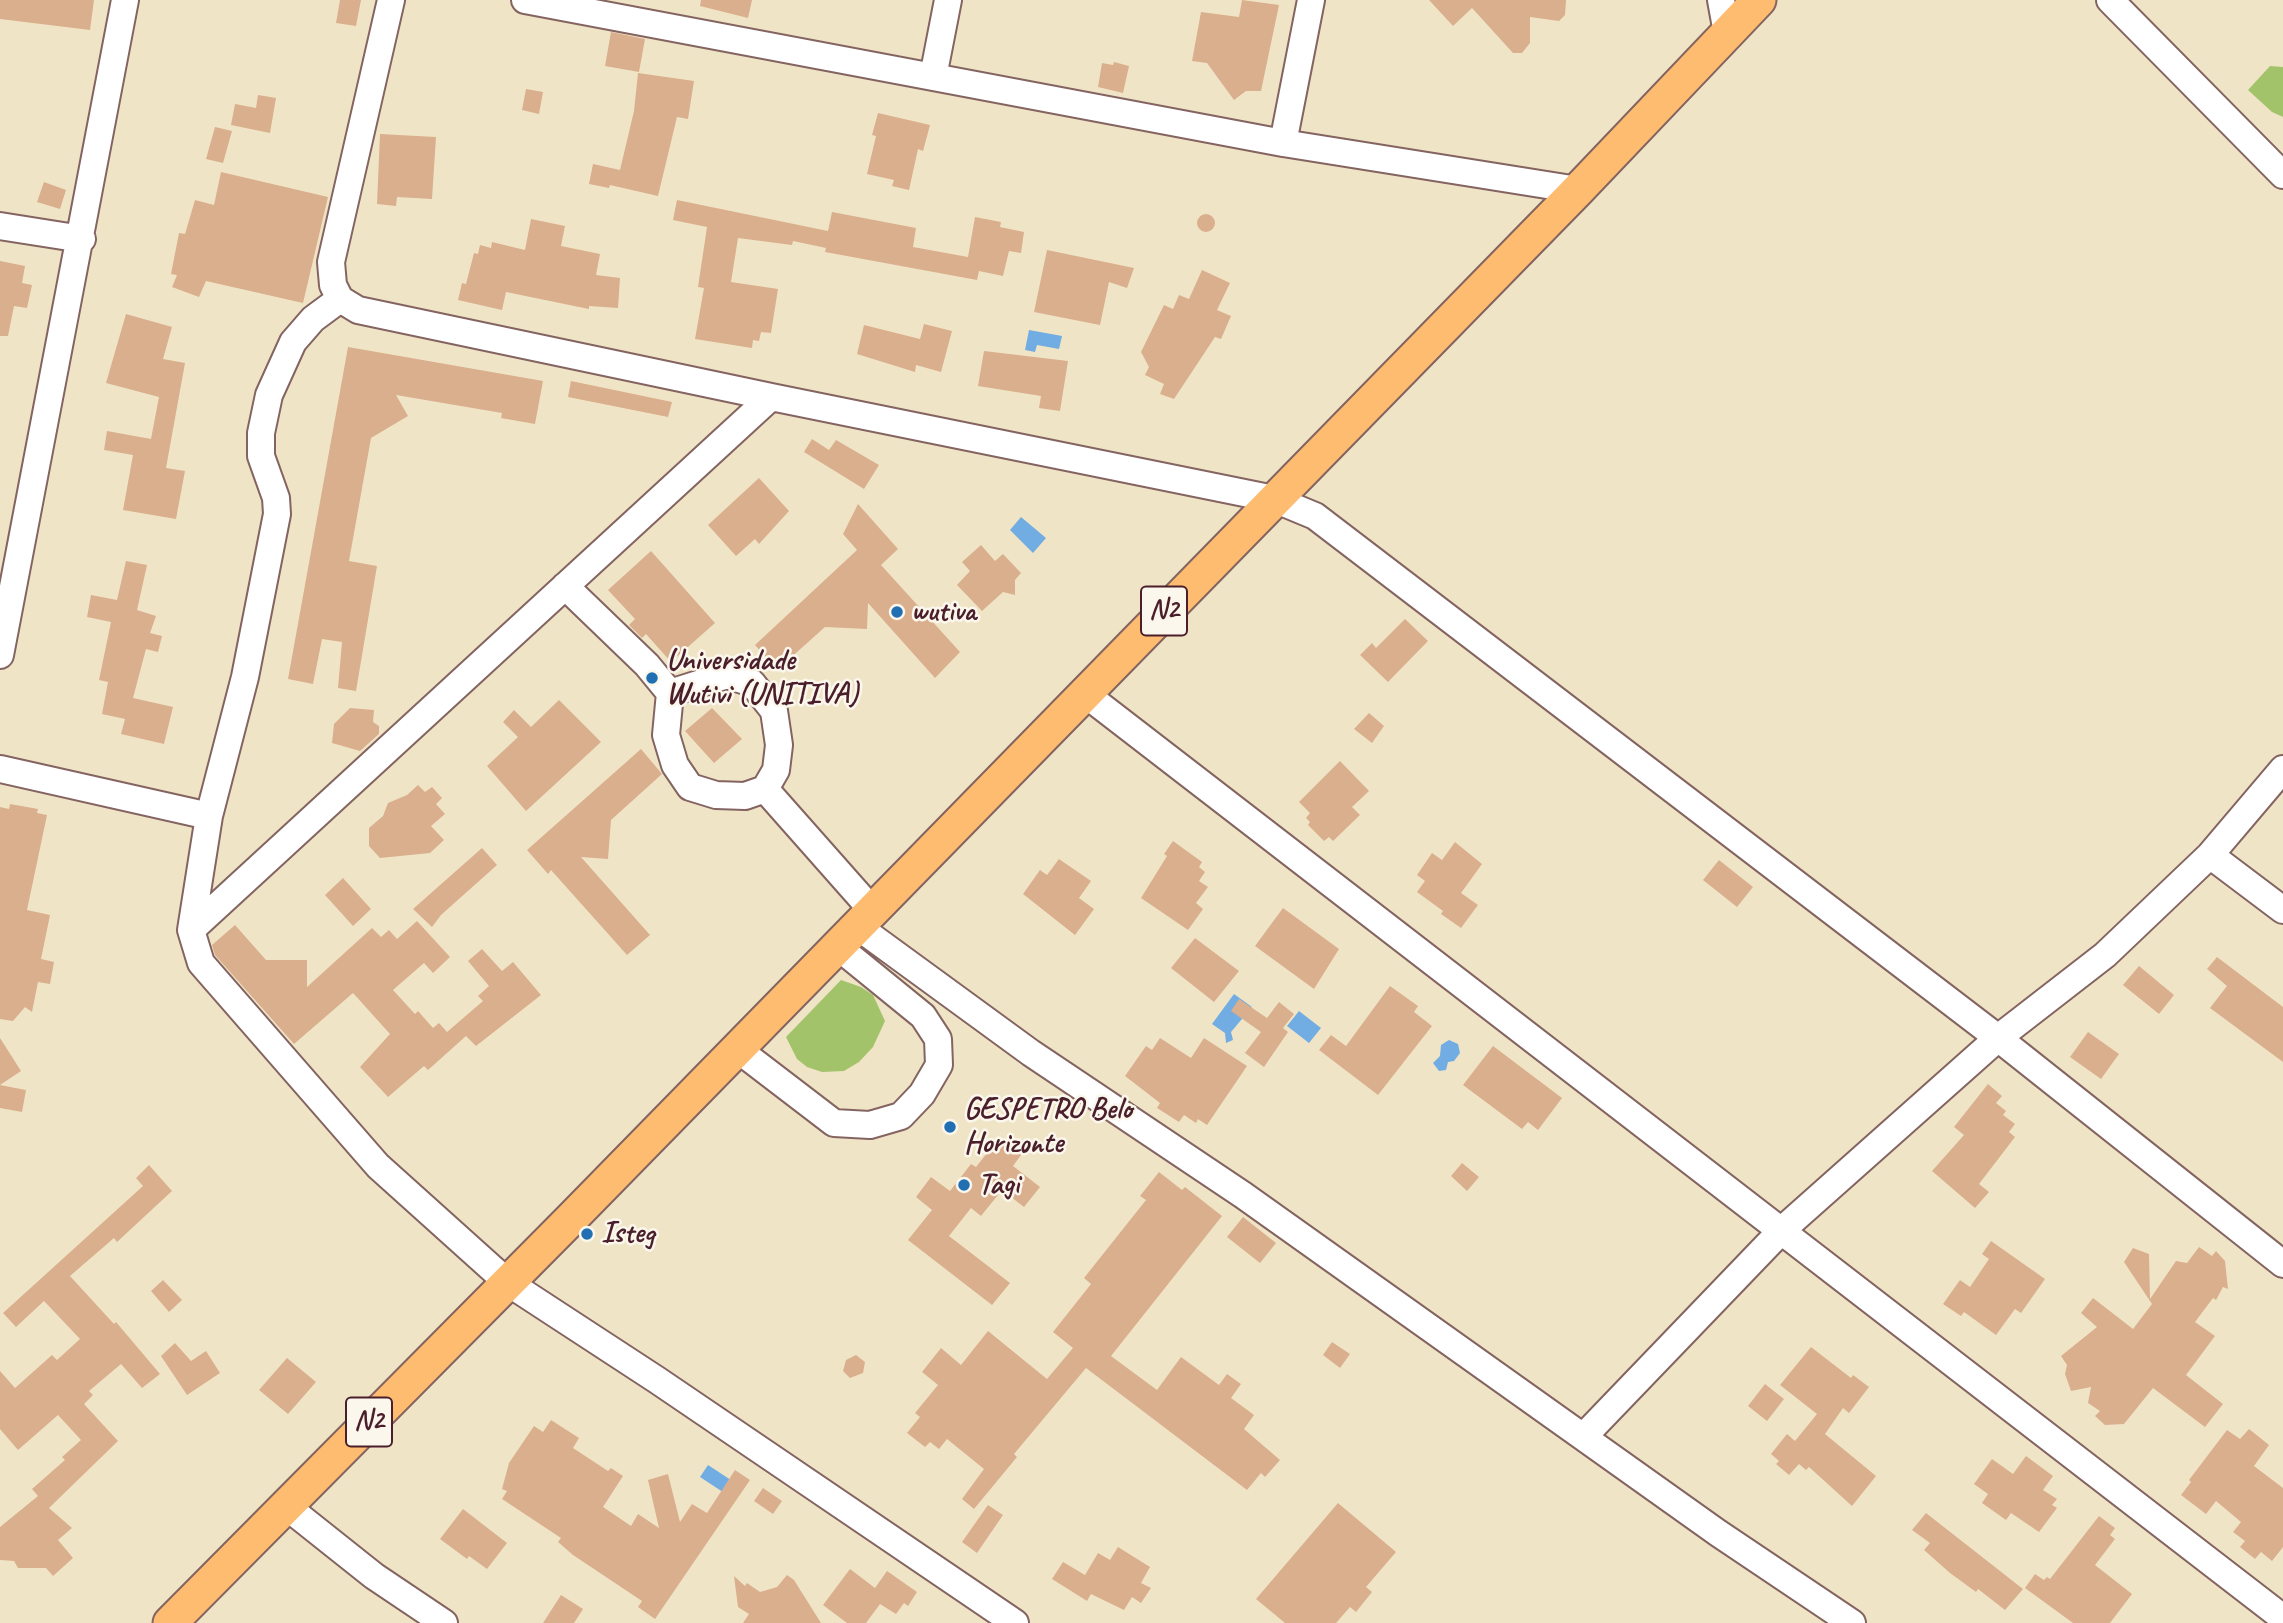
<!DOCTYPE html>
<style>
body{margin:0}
canvas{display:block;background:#f0e4c6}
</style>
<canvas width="2283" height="1623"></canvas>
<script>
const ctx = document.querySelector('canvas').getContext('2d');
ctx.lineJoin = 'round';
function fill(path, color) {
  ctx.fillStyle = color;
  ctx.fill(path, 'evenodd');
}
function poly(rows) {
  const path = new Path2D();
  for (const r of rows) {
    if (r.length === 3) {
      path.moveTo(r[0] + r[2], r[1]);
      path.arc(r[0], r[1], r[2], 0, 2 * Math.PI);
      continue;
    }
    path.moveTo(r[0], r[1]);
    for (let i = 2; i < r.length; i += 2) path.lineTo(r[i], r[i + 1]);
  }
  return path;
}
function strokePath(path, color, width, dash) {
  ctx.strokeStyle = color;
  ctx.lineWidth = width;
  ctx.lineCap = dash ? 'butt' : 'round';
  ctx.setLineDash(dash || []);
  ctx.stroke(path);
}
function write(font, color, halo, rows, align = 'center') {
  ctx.font = font + ' Caveat,sans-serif';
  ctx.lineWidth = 5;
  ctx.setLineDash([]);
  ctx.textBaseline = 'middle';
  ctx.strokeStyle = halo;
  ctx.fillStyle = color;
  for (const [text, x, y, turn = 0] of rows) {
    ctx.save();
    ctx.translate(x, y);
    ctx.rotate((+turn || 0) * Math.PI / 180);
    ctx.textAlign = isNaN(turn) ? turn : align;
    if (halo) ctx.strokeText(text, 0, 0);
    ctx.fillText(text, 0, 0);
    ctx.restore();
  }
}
fill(poly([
 [2270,66,2283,67,2283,117,2272,112,2248,90],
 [841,980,861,987,873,995,885,1021,873,1047,859,1062,844,1071,822,1072,807,1067,797,1059,786,1037]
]), '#a3c36b');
fill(poly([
 [1029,330,1062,336,1059,349,1037,345,1035,352,1025,350],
 [1021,517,1046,538,1033,553,1010,530],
 [1234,994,1252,1007,1231,1032,1233,1040,1226,1043,1225,1033,1212,1024],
 [1299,1011,1321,1028,1309,1043,1287,1026],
 [1449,1040,1458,1044,1460,1053,1454,1061,1448,1062,1446,1070,1439,1071,1433,1063,1440,1056,1441,1045],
 [708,1465,737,1484,729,1496,700,1477]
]), '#71ade2');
fill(poly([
 [0,0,94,0,90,30,0,19],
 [340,0,361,0,356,26,336,23],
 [701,0,752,0,748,18,700,6],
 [1242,0,1279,5,1261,91,1246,91,1234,100,1207,63,1192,61,1201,12,1239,17],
 [1429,0,1566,0,1565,15,1559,21,1530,17,1530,43,1522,53,1513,53,1472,8,1453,26],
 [611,32,645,39,639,72,605,66],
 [1114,62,1129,66,1123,93,1098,87,1102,63,1113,65],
 [638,73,694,81,688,119,677,117,658,196,610,185,609,188,589,184,593,164,620,170,634,111],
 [526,89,543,92,539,114,522,110],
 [258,95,276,98,270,133,231,125,235,104,256,108],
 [878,113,930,125,923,151,918,149,909,190,892,186,894,180,867,174,876,136,872,135],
 [215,127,232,131,223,163,206,159],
 [380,134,436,137,432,199,397,197,396,206,377,204],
 [221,172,328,197,303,303,206,281,199,297,172,287,177,275,171,274,179,233,185,234,195,200,214,205],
 [44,182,66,190,60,209,37,202],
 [677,200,828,231,832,212,916,228,913,247,968,257,975,217,1001,222,1000,227,1024,232,1021,253,1009,251,1003,276,979,271,977,280,825,252,826,248,793,241,792,245,738,238,731,282,778,289,771,333,761,332,759,341,753,340,752,348,695,339,704,288,698,287,707,227,673,220],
 [1206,223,9],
 [531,219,565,226,561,246,600,254,596,275,620,278,618,308,589,306,589,309,506,292,502,310,458,300,462,283,466,284,474,253,478,254,480,245,491,248,492,242,525,250],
 [1047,250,1134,268,1127,288,1109,282,1100,325,1034,312],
 [0,261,25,266,22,283,32,285,27,308,14,306,8,336,0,336],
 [1202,270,1230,283,1217,310,1231,316,1221,339,1215,337,1174,399,1160,394,1164,384,1145,375,1149,367,1141,352,1164,305,1173,309,1179,295,1189,299],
 [126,314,172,327,163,359,185,363,166,468,185,471,176,519,123,510,133,455,104,450,107,431,151,439,159,397,106,383],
 [924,324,952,331,941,372,916,365,915,372,857,354,864,325,920,339],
 [348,347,543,381,535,424,501,418,502,413,396,395,408,416,371,438,349,561,377,566,356,691,338,688,342,642,322,639,313,684,288,679],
 [984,351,1068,361,1060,411,1039,408,1041,396,978,386],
 [571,381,672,402,668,417,568,397],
 [812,439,829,450,836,440,879,465,864,489,804,452],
 [759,478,789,511,759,544,755,539,736,556,708,525],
 [858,504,898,549,881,565,960,652,935,678,868,603,867,629,825,627,777,670,755,645,857,550,843,534],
 [981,545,995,561,1003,554,1021,573,1015,580,1015,595,1003,592,982,611,957,585,970,571,962,562],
 [651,551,715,623,671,662,646,634,642,638,629,625,635,619,608,590],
 [126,561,147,565,137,610,156,616,150,633,162,636,158,652,146,649,133,698,173,707,164,744,121,734,125,719,102,714,108,682,99,680,111,622,87,617,91,595,117,600],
 [1405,619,1428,641,1388,682,1360,655,1372,643,1376,648],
 [559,700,601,742,526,811,487,766,518,737,503,722,514,710,531,727],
 [350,708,374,710,373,722,379,726,379,734,360,751,332,743,334,724],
 [712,708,742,739,714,763,685,731],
 [1369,713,1384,726,1372,743,1354,729],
 [641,749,662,774,611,820,608,859,581,857,650,935,627,955,551,870,548,874,527,850],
 [1340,761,1369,791,1352,807,1360,815,1333,841,1329,837,1324,841,1308,825,1310,822,1306,818,1310,813,1299,802],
 [418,785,425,792,432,787,442,798,436,804,445,814,431,826,444,840,430,853,380,858,369,846,369,828,383,816,388,803,407,795],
 [10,804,38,809,37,813,47,815,27,910,50,915,41,959,54,962,50,984,38,982,32,1012,25,1007,13,1021,0,1019,0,807,9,809],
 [1173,841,1202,862,1199,867,1205,872,1199,881,1208,887,1196,903,1203,909,1188,930,1141,898,1167,856,1164,854],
 [1455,842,1482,864,1461,893,1478,905,1461,928,1441,914,1443,911,1417,892,1425,881,1417,875,1432,853,1442,860],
 [482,848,497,865,441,915,432,927,413,909],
 [1059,859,1091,881,1079,898,1094,909,1075,935,1023,894,1040,870,1047,875],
 [1719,860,1753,887,1737,907,1703,880],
 [343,878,371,909,353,926,325,895],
 [1283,908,1339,949,1314,989,1255,946],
 [417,921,450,957,433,973,424,963,393,990,415,1014,418,1011,433,1028,439,1023,447,1032,483,1001,478,996,489,986,468,961,482,949,502,971,513,962,541,995,476,1046,466,1036,428,1070,424,1066,388,1097,360,1067,390,1034,353,993,294,1044,215,955,212,945,235,925,266,960,307,960,307,987,372,928,381,937,389,930,397,939],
 [1195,938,1239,971,1214,1002,1171,968],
 [2217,957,2283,1007,2283,1062,2210,1008,2227,986,2207,969],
 [2139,966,2174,995,2159,1014,2123,985],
 [1390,986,1418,1006,1414,1012,1432,1026,1378,1095,1319,1050,1331,1035,1346,1046],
 [1239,999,1267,1018,1279,1002,1294,1014,1283,1028,1288,1032,1264,1067,1245,1053,1261,1032,1231,1011],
 [2088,1032,2119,1054,2101,1079,2070,1057],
 [0,1038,21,1071,0,1085],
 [1160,1038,1191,1058,1204,1038,1247,1066,1207,1125,1198,1119,1196,1123,1184,1115,1179,1122,1157,1108,1160,1103,1125,1076,1146,1046,1152,1050],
 [1493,1046,1562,1098,1538,1130,1528,1122,1522,1129,1463,1085],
 [1988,1084,2002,1096,1996,1103,2006,1111,2003,1115,2015,1124,2009,1132,2015,1137,1979,1184,1989,1192,1975,1208,1932,1171,1964,1135,1954,1127],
 [0,1085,26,1090,22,1112,0,1108],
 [999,1138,1021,1155,1013,1166,1040,1187,1024,1207,1002,1190,981,1216,971,1208,949,1236,1010,1283,992,1305,908,1240,932,1210,916,1197,931,1177,950,1191,971,1164,976,1167],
 [1462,1163,1479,1177,1467,1191,1451,1176],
 [149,1165,172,1191,117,1242,114,1238,70,1276,114,1324,116,1322,160,1374,142,1388,121,1364,89,1391,93,1395,84,1404,118,1441,49,1508,72,1528,58,1540,73,1558,53,1576,46,1568,18,1568,14,1561,0,1560,0,1527,38,1496,32,1489,65,1460,62,1457,81,1440,58,1415,18,1450,0,1429,0,1371,15,1388,52,1355,57,1360,80,1339,44,1301,16,1327,3,1313,143,1186,136,1178],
 [1159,1172,1182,1190,1185,1187,1222,1216,1111,1356,1157,1390,1181,1357,1219,1385,1227,1374,1241,1384,1231,1398,1254,1415,1244,1429,1280,1460,1265,1477,1261,1473,1247,1490,1086,1368,1014,1454,1017,1457,974,1509,962,1499,984,1469,947,1439,939,1449,930,1442,925,1447,907,1433,920,1417,915,1413,938,1385,922,1372,941,1348,961,1365,988,1331,1047,1379,1073,1348,1053,1332,1091,1284,1084,1278,1146,1200,1140,1196],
 [1243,1217,1276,1243,1260,1263,1227,1237],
 [1991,1241,2045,1279,2021,1313,2015,1309,1996,1335,1964,1312,1961,1316,1943,1304,1960,1280,1970,1287,1989,1259,1982,1254],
 [2199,1247,2212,1256,2216,1251,2225,1261,2228,1289,2223,1287,2216,1300,2213,1298,2195,1322,2215,1336,2186,1375,2223,1404,2205,1427,2153,1388,2124,1424,2105,1425,2095,1416,2100,1411,2088,1403,2091,1387,2071,1391,2065,1374,2067,1365,2061,1356,2097,1327,2081,1313,2093,1298,2133,1329,2152,1304,2124,1262,2133,1248,2149,1254,2150,1299,2176,1261,2187,1263],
 [163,1280,182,1300,169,1312,151,1291],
 [1332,1342,1350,1354,1340,1368,1323,1355],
 [175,1343,191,1361,206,1351,220,1373,187,1395,161,1356],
 [1811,1347,1851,1378,1853,1375,1869,1387,1849,1413,1843,1408,1825,1434,1876,1476,1852,1506,1809,1467,1806,1470,1799,1464,1789,1475,1776,1464,1779,1461,1771,1454,1787,1434,1795,1441,1817,1414,1780,1385],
 [856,1355,865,1362,863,1373,850,1378,843,1371,846,1360],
 [287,1358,316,1382,288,1414,259,1390],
 [1765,1384,1784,1399,1767,1421,1748,1406],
 [551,1420,579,1438,573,1448,608,1471,611,1468,623,1476,603,1507,631,1526,638,1514,659,1528,648,1480,668,1474,680,1522,692,1504,707,1513,735,1470,750,1480,655,1619,638,1607,642,1601,573,1555,558,1542,561,1538,502,1499,507,1491,502,1489,509,1463,534,1426,543,1432],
 [2249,1429,2269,1445,2254,1466,2283,1488,2283,1547,2272,1561,2261,1552,2255,1559,2240,1547,2245,1541,2233,1532,2241,1522,2216,1501,2206,1514,2181,1495,2191,1482,2189,1480,2227,1430,2240,1439],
 [2026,1456,2053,1476,2043,1490,2057,1499,2052,1505,2057,1508,2039,1532,2011,1513,2006,1520,1982,1503,1988,1494,1974,1484,1992,1459,2013,1474],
 [763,1488,782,1501,773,1514,754,1501],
 [1338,1503,1396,1552,1366,1587,1372,1592,1356,1612,1350,1607,1336,1623,1285,1623,1256,1599],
 [988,1505,1003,1515,977,1553,962,1542],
 [463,1509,507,1543,487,1569,469,1556,467,1559,440,1539],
 [1926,1513,2023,1589,2005,1610,1978,1589,1976,1592,1950,1573,1924,1550,1930,1543,1912,1530],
 [2099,1516,2115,1528,2110,1535,2115,1539,2095,1565,2132,1594,2110,1623,2073,1623,2025,1588,2035,1574,2044,1580,2047,1577,2050,1579],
 [1118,1547,1150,1567,1141,1583,1151,1588,1141,1603,1132,1597,1124,1610,1091,1594,1087,1601,1052,1579,1063,1562,1085,1575,1098,1553,1110,1560],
 [850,1569,875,1588,887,1571,917,1592,908,1606,904,1603,896,1614,880,1604,866,1623,847,1623,823,1605],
 [787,1575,794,1580,821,1623,743,1623,749,1614,738,1607,734,1576,745,1586,747,1583,760,1592,777,1587],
 [561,1595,583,1609,574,1623,543,1623]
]), '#daaf8d');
const minor = poly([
 [391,0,331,262,333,285,340,299,358,310,771,397],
 [525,0,1283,143,1578,190],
 [1721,0,1727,33],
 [2110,0,2283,175],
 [933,77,948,0],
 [1283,143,1311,0],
 [0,226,82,239],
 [565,586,647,665,670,693,666,735,675,765,690,787,716,795,745,796,765,789,872,910],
 [0,655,125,0],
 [670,693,727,675,752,683,774,711,779,745,776,770,765,789],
 [1084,693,2283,1618],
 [0,769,209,816,191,930,201,963,378,1166,507,1282,657,1380,1015,1623],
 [209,816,245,677,277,514,276,498,261,456,261,433,269,395,293,342,313,319,340,299],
 [2210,855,2283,910],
 [857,926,1031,1053,1243,1195,1718,1533,1852,1623],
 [191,930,771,397,1274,499,1315,516,1998,1038,2283,1264],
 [736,1048,834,1123,870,1125,901,1116,922,1094,939,1065,938,1039,923,1016,837,946],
 [1585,1435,1782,1230,1998,1038,2105,955,2210,855,2283,769],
 [286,1506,374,1576,444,1623]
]);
const major = poly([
 [170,1623,569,1221,1578,190,1759,0]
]);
strokePath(minor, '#846461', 30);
strokePath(major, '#846461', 37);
strokePath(minor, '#fff', 26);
strokePath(major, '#fdbc70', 33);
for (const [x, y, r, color] of [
 [897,612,7,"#1f6fb2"],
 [652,678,7,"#1f6fb2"],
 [950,1127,7,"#1f6fb2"],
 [964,1185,7,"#1f6fb2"],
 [587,1234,7,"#1f6fb2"]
]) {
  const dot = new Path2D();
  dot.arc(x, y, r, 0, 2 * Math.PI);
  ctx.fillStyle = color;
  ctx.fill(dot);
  strokePath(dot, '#fbf7ec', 2.5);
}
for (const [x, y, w] of [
 [1164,611,46],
 [369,1422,46]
]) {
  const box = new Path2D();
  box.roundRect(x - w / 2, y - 24.5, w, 49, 5);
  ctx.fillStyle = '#fbf7ec';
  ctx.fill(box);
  strokePath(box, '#4a1f2b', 2);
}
write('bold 28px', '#4a1f2b', null, [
 ["N2",1164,611],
 ["N2",369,1422]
]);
write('bold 30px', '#4a1f2b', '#fbf7ec', [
 ["wutiva",911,612],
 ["Universidade",666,661],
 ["Wutivi (UNITIVA)",666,695],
 ["GESPETRO Belo",964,1110],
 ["Horizonte",964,1144],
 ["Tagi",978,1185],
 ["Isteg",601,1234]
], 'left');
</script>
